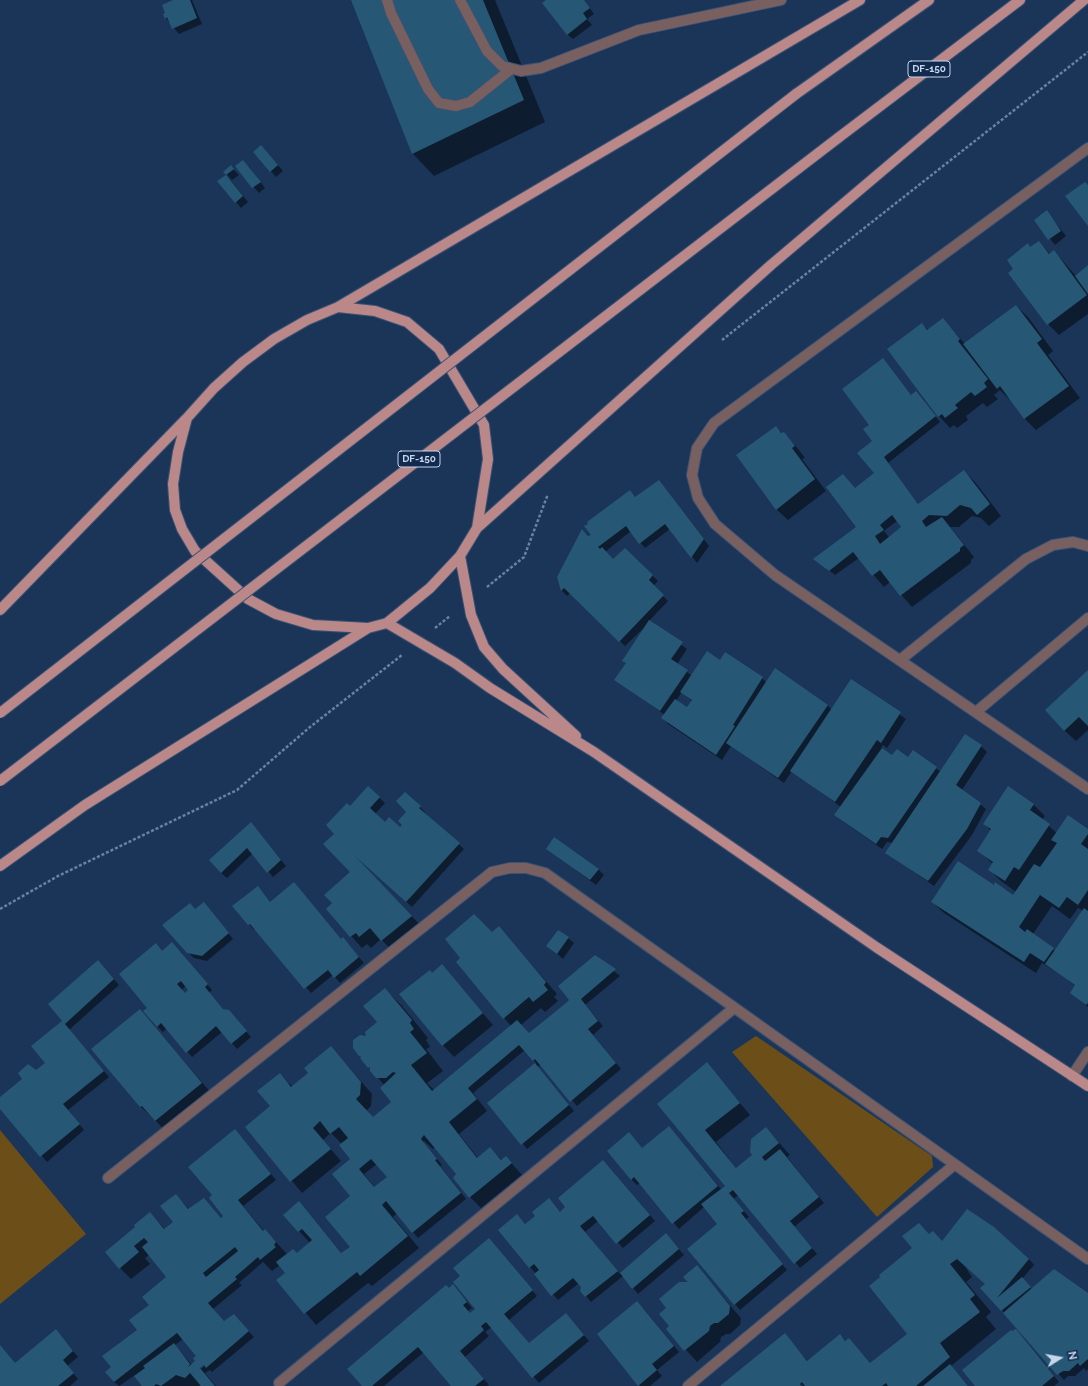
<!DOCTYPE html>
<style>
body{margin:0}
#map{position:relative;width:1088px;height:1386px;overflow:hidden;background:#1b3559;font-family:Raleway,sans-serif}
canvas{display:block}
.north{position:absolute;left:1040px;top:1338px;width:40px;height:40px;-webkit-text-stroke:3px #112a4e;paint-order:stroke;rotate:79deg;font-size:11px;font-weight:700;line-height:16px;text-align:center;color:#c6d6ed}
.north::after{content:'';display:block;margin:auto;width:14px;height:18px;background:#c6d6ed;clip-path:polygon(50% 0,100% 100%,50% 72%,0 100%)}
</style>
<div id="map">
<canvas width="1088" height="1386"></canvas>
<div class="north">N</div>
</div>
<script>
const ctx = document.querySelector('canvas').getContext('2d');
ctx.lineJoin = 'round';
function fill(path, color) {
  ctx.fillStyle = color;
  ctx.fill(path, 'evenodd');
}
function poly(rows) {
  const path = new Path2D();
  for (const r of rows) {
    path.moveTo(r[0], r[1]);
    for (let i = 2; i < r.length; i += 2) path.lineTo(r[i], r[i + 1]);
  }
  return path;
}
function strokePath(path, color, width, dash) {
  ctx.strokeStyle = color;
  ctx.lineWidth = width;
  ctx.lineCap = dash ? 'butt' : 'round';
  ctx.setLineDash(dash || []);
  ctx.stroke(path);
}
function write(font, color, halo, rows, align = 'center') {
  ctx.font = font + ' Raleway,sans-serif';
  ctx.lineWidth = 3;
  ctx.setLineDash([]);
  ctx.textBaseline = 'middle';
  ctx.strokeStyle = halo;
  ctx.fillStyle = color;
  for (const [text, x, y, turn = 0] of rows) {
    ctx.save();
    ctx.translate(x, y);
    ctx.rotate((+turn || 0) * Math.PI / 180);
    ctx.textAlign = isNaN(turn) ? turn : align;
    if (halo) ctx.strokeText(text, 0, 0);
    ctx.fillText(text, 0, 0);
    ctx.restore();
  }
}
fill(poly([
 [756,1036,932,1156,933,1167,877,1217,732,1052],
 [0,1130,86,1234,0,1304]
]), '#6c4e19');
fill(poly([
 [176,0,192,0,202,24,179,34,166,18],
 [352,0,495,0,545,122,434,176,413,154],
 [548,0,584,0,594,14,587,19,592,25,573,39,567,34],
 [261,146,283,171,276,177,254,152],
 [231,167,239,175,232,180,225,172],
 [236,167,249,167,265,188,259,193],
 [229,178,248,202,241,208,236,202],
 [1047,212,1066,236,1055,245,1035,220],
 [1039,242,1050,254,1054,251,1076,276,1088,267,1088,314,1059,335,1048,324,1015,269,1028,245,1031,248],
 [1016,306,1028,317,1053,351,1048,355,1080,398,1036,430,1025,419,1010,398,1009,399,1000,390,994,395,998,399,987,407,983,403,966,416,968,420,957,428,954,425,950,428,939,416,888,350,922,324,928,330,943,319,965,344],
 [882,359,912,396,916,392,940,422,888,463,919,505,964,471,975,482,1001,516,989,526,981,518,972,516,959,527,950,527,974,557,971,560,971,563,912,607,890,582,884,587,859,558,835,575,814,559,857,527,855,489,875,474,871,425],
 [897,521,903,527,889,537,884,531],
 [775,427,795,445,805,458,802,459,826,491,788,520,776,509],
 [664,487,709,546,697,563,670,529,645,548,631,531,605,552,613,560,625,549,658,581,653,586,668,601,649,621,687,649,677,664,692,676,720,662,762,678,767,683,827,705,832,710,851,680,906,719,887,748,883,745,881,748,893,756,908,758,913,751,941,772,981,746,987,752,962,790,986,809,972,835,934,886,887,853,893,843,887,842,882,849,841,820,836,815,841,807,792,771,784,783,731,746,722,760,668,724,663,718,665,715,616,680,627,664,623,660,648,624,625,646,570,593,567,596,562,591,558,579,583,530,589,537,592,535,630,491,636,498],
 [682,692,692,701,687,708,676,701],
 [1088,673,1088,730,1076,741,1064,730],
 [368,787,385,803,375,814,385,823,401,828,420,807,425,812,425,813,464,849,412,907,358,858,357,859,423,928,393,952,381,939,371,948,367,944,362,948,327,909,333,903,352,872,334,835,350,807],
 [1009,788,1034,805,1045,816,1042,820,1057,833,1088,831,1088,1007,1071,993,1076,986,1057,972,1042,963,1036,973,944,913,932,902,994,886,1014,896,1016,892,1001,881,989,869,993,864,978,850,991,831,985,824],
 [1052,906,1070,919,1078,908,1083,911,1055,951,1033,934],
 [256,829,286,866,273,877,253,853,227,878,221,873],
 [547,849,598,869,604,875,596,885],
 [263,893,271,903,341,940,343,938,364,963,340,983,333,975,311,993,255,929,254,930,249,924],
 [209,909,233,939,207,961,194,958,188,952],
 [499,927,557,994,554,997,558,1001,545,1012,541,1008,521,1025,529,1034,570,1000,595,956,620,976,585,1005,603,1026,593,1035,621,1069,577,1106,541,1065,537,1067,574,1111,527,1149,488,1103,536,1063,525,1050,473,1093,487,1111,459,1134,478,1158,490,1148,502,1160,506,1157,522,1175,481,1208,470,1197,458,1175,435,1147,433,1149,424,1141,423,1142,442,1165,440,1166,466,1199,418,1238,397,1213,393,1217,419,1248,372,1286,368,1283,316,1325,278,1280,287,1273,280,1265,272,1271,263,1262,239,1283,242,1285,213,1309,224,1322,234,1315,254,1337,212,1372,210,1370,205,1373,216,1386,202,1386,201,1384,199,1386,143,1386,135,1375,119,1386,114,1382,112,1367,138,1330,150,1305,168,1277,149,1255,145,1258,150,1264,131,1279,120,1268,137,1227,150,1213,165,1229,174,1222,176,1195,189,1209,204,1199,222,1219,225,1216,213,1196,240,1136,276,1180,243,1206,264,1231,265,1230,287,1254,297,1254,310,1243,299,1231,299,1203,342,1254,351,1247,352,1159,342,1144,331,1133,323,1140,341,1161,302,1193,247,1127,271,1107,280,1075,293,1087,310,1073,331,1047,372,1094,371,1106,366,1111,373,1118,394,1107,384,1085,354,1048,367,1038,378,1022,385,989,402,1006,428,1038,426,1040,430,1047,426,1049,443,1071,427,1083,434,1090,511,1026,457,962],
 [377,1164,388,1177,375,1188,364,1174],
 [183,1339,197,1356,200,1366,192,1365,175,1345],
 [208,1363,201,1369,199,1367],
 [568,938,574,943,563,959,548,946],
 [178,949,212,990,209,993,224,1010,234,1017,251,1037,237,1049,222,1032,192,1057,167,1028,163,1032,156,1025,149,1008,162,952],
 [186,986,190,990,185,994,181,990],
 [442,965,493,1025,454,1057,443,1045,432,974],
 [103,966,119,985,69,1030,109,1077,68,1110,84,1130,47,1162,0,1107,0,1099,46,1063,64,1021],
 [140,1011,213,1095,167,1132,140,1106],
 [707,1064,750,1115,716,1142,737,1169,753,1155,766,1128,790,1155,787,1157,824,1203,794,1227,817,1254,800,1268,739,1195,733,1199,749,1217,746,1219,787,1270,740,1310,689,1249,718,1224,704,1207,679,1229,640,1183,637,1185,632,1180,608,1151,643,1149,669,1127,721,1189,726,1185,658,1104],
 [609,1167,655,1221,623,1248,598,1221,585,1232,620,1274,666,1234,684,1255,638,1294,623,1276,591,1302,581,1290,582,1287,579,1283,558,1300,530,1267,517,1215,526,1225,536,1216,549,1200,561,1213],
 [919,1224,930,1235,942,1242,1029,1259,1034,1265,1022,1279,1032,1289,1088,1294,1088,1369,1086,1371,1084,1368,1075,1376,1068,1376,1064,1380,982,1288,986,1284,964,1265,972,1277,966,1282,991,1312,986,1317,996,1329,951,1366,968,1386,803,1386,801,1384,801,1386,722,1386,784,1335,808,1361,840,1335,846,1341,849,1339,871,1364,909,1334,913,1248],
 [494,1245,537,1296,509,1320,529,1344,571,1320,589,1341,539,1383,492,1327,485,1332,489,1336,465,1357,489,1385,487,1386,452,1386,424,1352,384,1386,363,1386,453,1285,472,1308,468,1311,470,1314,477,1309],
 [697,1267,741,1318,740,1325,730,1334,726,1334,721,1337,720,1342,697,1362,667,1329,670,1326],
 [643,1308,679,1352,657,1370,662,1376,650,1386,640,1386,598,1335],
 [61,1336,78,1357,67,1366,78,1379,70,1386,0,1386,0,1346,15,1364],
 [1021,1336,1059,1382,1054,1386,976,1386]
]), '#0007');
fill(poly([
 [173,0,190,0,197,18,172,29,167,17,165,19,163,14,165,13,162,5],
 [351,0,483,0,524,100,412,154],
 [546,0,584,0,590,8,583,13,587,19,567,35,542,3],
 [261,145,278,165,270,172,253,152],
 [243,160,261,182,252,188,235,166],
 [231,165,234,169,226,175,243,196,235,203,217,181,226,175,223,172],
 [1085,182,1088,185,1088,226,1065,196],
 [1047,210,1061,231,1048,240,1034,220],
 [1039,241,1049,254,1054,250,1087,295,1047,325,1008,273,1013,269,1007,260,1028,243,1030,247],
 [1088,265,1088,294,1075,276],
 [1016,305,1042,339,1037,343,1069,386,1024,419,1000,386,997,389,963,344],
 [943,318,960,339,958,341,988,379,984,383,987,387,975,396,971,392,955,405,958,408,945,418,942,414,938,417,887,349,922,323,927,330],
 [883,358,911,395,916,391,936,416,884,457,918,504,964,470,990,504,977,515,971,508,960,505,947,516,929,515,922,521,926,527,942,517,964,545,960,548,960,551,900,596,880,570,872,576,853,552,829,571,813,559,856,527,826,487,843,474,855,488,874,473,857,453,872,441,863,429,869,425,842,389],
 [892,515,901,527,880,544,875,536,884,530,880,525],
 [776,426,781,433,784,432,795,446,792,448,815,479,776,510,736,455],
 [659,480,704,539,691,558,665,524,639,544,626,526,598,547,600,549,602,547,613,559,625,548,653,575,649,580,664,595,619,642,564,588,561,591,557,577,582,529,588,536,591,535,584,526,588,524,587,522,630,490,635,497],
 [649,620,683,642,671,659,688,670,660,711,614,680,626,663,622,661],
 [707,651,720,660,725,652,763,677,733,725,735,726,716,755,661,718,675,699,687,707,692,700,680,692],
 [775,668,828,705,778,778,726,743],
 [1088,670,1088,726,1079,717,1064,731,1045,710],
 [851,679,901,712,881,743,877,740,835,802,790,771],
 [965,734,982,745,956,785,981,803,967,829,928,881,885,853],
 [882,748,892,755,897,749,908,757,913,750,937,767,888,838,881,837,876,844,834,815],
 [368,786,380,797,370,808,385,822,389,817,400,827,402,825,398,821,406,812,396,801,405,792,421,806,419,808,460,843,406,902,356,857,412,916,381,941,370,928,359,937,356,933,350,937,326,909,332,903,324,895,350,872,323,844,334,834,326,825,347,803,350,806],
 [1008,786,1034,804,1030,810,1050,824,1019,870,1014,867,1005,881,988,870,993,862,977,851,991,829,983,824],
 [1068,815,1088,829,1088,834,1081,844,1088,849,1088,890,1078,905,1067,897,1059,908,1040,895,1019,927,1025,932,1027,929,1054,948,1044,962,1030,953,1024,962,931,902,958,861,994,885,995,882,1013,895,1034,864,1040,867,1057,843,1051,840],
 [251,822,281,860,267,873,247,848,221,873,209,860],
 [554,837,599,869,590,880,546,849],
 [294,882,341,939,343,937,359,957,334,978,328,970,304,989,250,924,248,925,232,906,258,886,270,902],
 [204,902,229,933,202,956,187,953,162,925,190,903,195,909],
 [1084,908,1088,911,1088,1003,1086,1005,1070,993,1075,985,1045,964],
 [474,914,492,932,499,926,546,982,544,985,548,990,533,1002,529,997,503,1019,456,962,460,958,445,939],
 [558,930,569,937,557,954,546,946],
 [172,942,208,984,205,987,223,1009,229,1010,247,1031,231,1044,216,1026,186,1053,161,1023,157,1027,143,1011,147,1008,119,974,156,943,162,951],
 [181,981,188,990,185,993,177,984],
 [595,955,616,969,581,999,598,1021,588,1029,616,1063,570,1102,535,1059,533,1061,519,1045,468,1088,477,1099,449,1122,477,1158,490,1147,501,1160,506,1156,512,1163,469,1198,453,1178,456,1174,424,1135,421,1139,437,1159,435,1160,461,1193,412,1233,386,1201,382,1205,408,1236,360,1276,357,1272,304,1314,276,1280,285,1273,276,1262,293,1249,297,1253,312,1240,302,1229,298,1232,283,1215,299,1201,341,1253,350,1247,325,1217,350,1196,332,1174,350,1159,339,1145,348,1138,339,1127,330,1134,320,1121,313,1128,331,1149,290,1182,245,1127,270,1106,257,1091,280,1073,291,1087,308,1073,304,1068,331,1046,361,1082,360,1095,356,1099,373,1117,391,1102,380,1088,396,1073,393,1072,386,1078,376,1078,370,1071,370,1067,368,1068,360,1058,361,1056,359,1056,353,1048,353,1040,360,1035,366,1036,365,1032,377,1022,363,1006,385,988,412,1020,410,1023,414,1029,410,1032,427,1053,411,1065,432,1091,517,1020,529,1033,566,1003,569,1000,558,986],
 [371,1159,387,1177,374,1187,359,1169],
 [98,960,114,979,65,1024,104,1071,63,1104,80,1124,40,1157,0,1109,0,1097,22,1079,18,1073,28,1064,36,1070,45,1063,31,1046,62,1021,48,1004],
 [442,964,483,1013,442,1046,399,994,430,970,432,973],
 [140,1009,202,1083,155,1121,142,1106,140,1107,91,1049],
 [707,1062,740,1103,705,1130,736,1168,752,1155,750,1152,751,1139,766,1127,779,1143,762,1157,765,1161,780,1149,819,1197,790,1221,812,1248,794,1264,733,1190,729,1193,744,1211,741,1213,783,1264,734,1305,687,1249,717,1224,701,1204,725,1186,657,1104],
 [535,1063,569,1105,521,1145,487,1103],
 [669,1126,718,1186,672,1224,634,1177,631,1180,607,1151,629,1132,642,1148],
 [235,1129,271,1174,238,1200,263,1231,265,1229,276,1242,274,1245,276,1247,260,1260,258,1257,235,1277,237,1279,208,1303,224,1321,234,1314,249,1331,206,1368,204,1365,200,1368,215,1386,201,1386,190,1373,185,1378,176,1375,161,1386,156,1384,154,1386,142,1386,134,1376,145,1368,143,1366,174,1343,190,1364,188,1367,195,1361,193,1358,196,1356,177,1333,114,1382,105,1372,111,1367,102,1356,137,1330,129,1320,149,1305,142,1297,166,1277,142,1247,148,1242,144,1238,134,1246,139,1252,119,1269,105,1252,135,1227,134,1225,150,1212,164,1229,173,1222,160,1206,176,1194,188,1209,204,1198,221,1218,223,1216,209,1198,212,1195,188,1167],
 [235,1247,238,1251,206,1277,203,1273],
 [603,1160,650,1215,616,1244,593,1216,580,1226,618,1271,585,1297,580,1291,581,1287,573,1278,551,1296,534,1274,539,1270,534,1264,529,1268,498,1230,517,1214,525,1224,535,1216,532,1212,549,1198,560,1212,565,1207,558,1198],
 [967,1209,994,1227,1029,1259,997,1298,1022,1277,1031,1287,1001,1311,980,1288,985,1284,957,1259,950,1264,975,1295,970,1299,980,1312,940,1343,950,1357,916,1386,888,1386,886,1383,882,1386,805,1386,802,1382,800,1384,801,1386,720,1386,785,1333,807,1361,840,1334,845,1341,849,1338,870,1363,907,1334,869,1286,880,1277,879,1275,912,1248,902,1236,919,1223,929,1234,933,1231,942,1241],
 [666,1233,679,1249,632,1289,620,1273],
 [489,1238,533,1290,504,1314,529,1343,566,1313,584,1335,532,1378,486,1322,481,1326,484,1330,460,1351,484,1379,475,1386,451,1386,418,1347,372,1386,362,1386,347,1369,446,1285,449,1288,453,1284,467,1302,463,1305,470,1313,475,1309,453,1282,460,1276,453,1268],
 [697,1265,730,1306,729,1314,718,1323,714,1323,710,1326,709,1331,684,1351,666,1329,669,1326,659,1314,666,1308,659,1299,679,1282,688,1282,683,1277],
 [1054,1269,1088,1293,1088,1359,1080,1366,1078,1363,1069,1371,1063,1371,1057,1375,1003,1313],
 [637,1301,674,1346,652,1364,657,1370,638,1386,597,1334],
 [56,1329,73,1351,63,1360,74,1373,58,1386,0,1386,0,1345,15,1363],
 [1016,1329,1054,1376,1042,1386,975,1386,962,1370,1011,1330,1012,1331],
 [950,1364,968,1386,923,1386]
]), '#265876');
const minor = poly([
 [387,0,391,13,428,89,439,103,456,106,470,102,510,70],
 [460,0,487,51,502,66,521,71,541,68,639,30,781,0],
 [1088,148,714,423,697,448,692,475,698,498,715,524,775,575,1088,789],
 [900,660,1026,559,1053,545,1073,542,1088,546],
 [976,712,1088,618],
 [1072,1076,1088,1052],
 [108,1178,492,872,510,868,526,868,545,873,1088,1259],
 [279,1383,734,1008],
 [688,1386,954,1165]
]);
const major = poly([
 [796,94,929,0],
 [838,138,1020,0],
 [338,307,375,311,407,322,439,349,484,425,488,459,477,528,460,556,430,588,387,623,368,628,313,625,276,614,248,599,195,551,182,529,175,510,173,484,178,452,187,418,214,388,243,362,274,339,307,320,338,307],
 [338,307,860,0],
 [477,528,771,265,1084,0],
 [460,556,471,615,484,647,503,669,576,736],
 [0,610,186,419],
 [387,623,455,663,490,688,594,752,876,947,1088,1086],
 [0,866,85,805,368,628]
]);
strokePath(minor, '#3a5274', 12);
strokePath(major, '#3a5274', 12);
strokePath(poly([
 [722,340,1088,52],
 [487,587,524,557,548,494],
 [435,628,450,616],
 [0,909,58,876,237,790,310,727,402,655]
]), '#6b819f', 2.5, [3, 2]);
strokePath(minor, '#785f60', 10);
strokePath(major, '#ba8889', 10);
const majorBridge = poly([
 [0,713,796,94],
 [0,781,838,138]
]);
strokePath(majorBridge, '#3a5274', 12, []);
strokePath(majorBridge, '#ba8889', 10);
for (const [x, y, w] of [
 [929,69,42],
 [419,459,42]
]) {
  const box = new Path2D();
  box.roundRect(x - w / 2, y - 8, w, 16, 3);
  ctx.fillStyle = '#112a4e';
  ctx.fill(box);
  strokePath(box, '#c6d6ed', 1);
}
write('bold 10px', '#c6d6ed', null, [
 ["DF-150",929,69],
 ["DF-150",419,459]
]);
</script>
